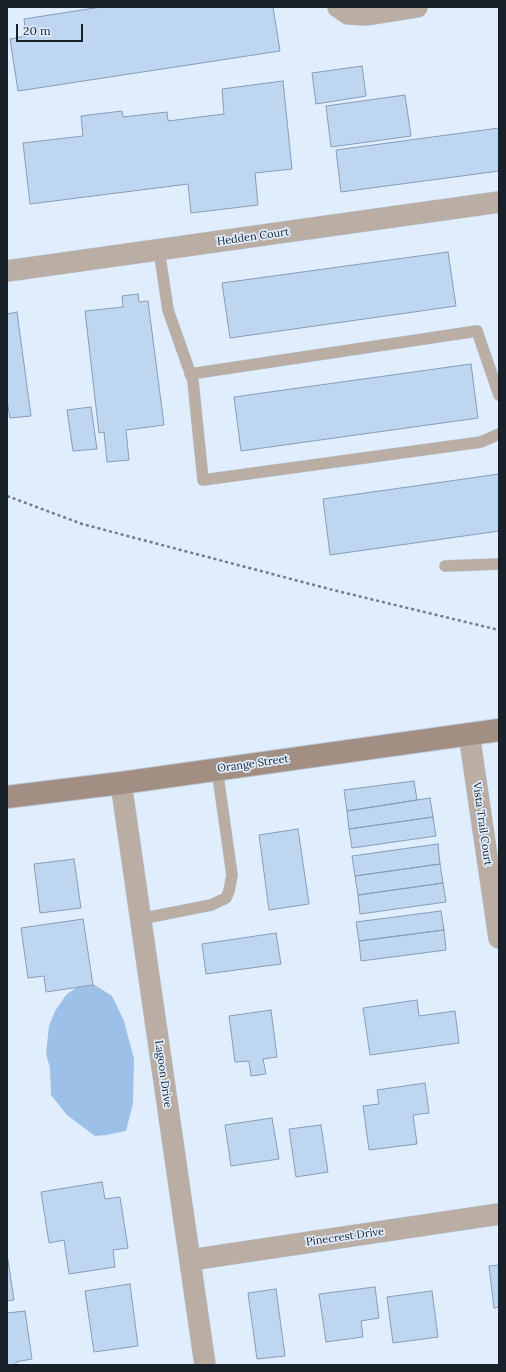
<!DOCTYPE html>
<style>
body{margin:0}
#map{position:relative;width:506px;height:1372px;overflow:hidden;background:#dfedfd;font-family:Lora,serif}
canvas{display:block}
.frame{position:absolute;inset:0;border:8px solid #18212a;pointer-events:none}
.scale{position:absolute;left:16px;top:24px;width:67px;height:18px;box-sizing:border-box;border:2px solid #18212a;border-top:0;padding-left:5px;font-size:12px;line-height:14px;white-space:nowrap;color:#18212a;-webkit-text-stroke:3px #dfedfd;paint-order:stroke}
</style>
<div id="map">
<canvas width="506" height="1372"></canvas>
<div class="frame"></div>
<div class="scale">20 m</div>
</div>
<script>
const ctx = document.querySelector('canvas').getContext('2d');
ctx.lineJoin = 'round';
function fill(path, color) {
  ctx.fillStyle = color;
  ctx.fill(path, 'evenodd');
}
function poly(rows) {
  const path = new Path2D();
  for (const r of rows) {
    path.moveTo(r[0], r[1]);
    for (let i = 2; i < r.length; i += 2) path.lineTo(r[i], r[i + 1]);
  }
  return path;
}
function strokePath(path, color, width, dash) {
  ctx.strokeStyle = color;
  ctx.lineWidth = width;
  ctx.lineCap = dash ? 'butt' : 'round';
  ctx.setLineDash(dash || []);
  ctx.stroke(path);
}
function write(font, color, halo, rows, align = 'center') {
  ctx.font = font + ' Lora,serif';
  ctx.lineWidth = 3.5;
  ctx.setLineDash([]);
  ctx.textBaseline = 'middle';
  ctx.strokeStyle = halo;
  ctx.fillStyle = color;
  for (const [text, x, y, turn = 0] of rows) {
    ctx.save();
    ctx.translate(x, y);
    ctx.rotate((+turn || 0) * Math.PI / 180);
    ctx.textAlign = isNaN(turn) ? turn : align;
    if (halo) ctx.strokeText(text, 0, 0);
    ctx.fillText(text, 0, 0);
    ctx.restore();
  }
}
fill(poly([
 [87,980,112,996,124,1021,134,1059,133,1103,126,1131,106,1135,95,1136,67,1115,51,1095,50,1068,46,1054,49,1026,55,1011,66,995]
]), '#9dc0e9');
const building = poly([
 [101,7,273,7,280,51,18,91,10,39,26,36,24,19,101,7],
 [362,66,366,96,316,104,312,73,362,66],
 [283,81,292,169,255,173,258,205,191,213,188,184,30,204,23,143,83,136,81,116,122,111,123,117,167,112,168,121,224,114,222,89,283,81],
 [405,95,411,136,331,147,326,106,405,95],
 [499,128,499,171,341,192,336,150,499,128],
 [448,252,456,306,230,338,222,283,448,252],
 [138,294,139,302,148,301,164,425,126,430,129,460,107,462,104,432,99,433,85,311,123,307,122,296,138,294],
 [17,312,31,416,10,418,7,401,7,314,17,312],
 [471,364,478,418,241,451,234,397,471,364],
 [91,407,97,449,73,451,67,410,91,407],
 [499,474,499,531,330,555,323,499,499,474],
 [414,781,417,800,347,811,344,790,414,781],
 [430,798,433,817,349,829,347,811,430,798],
 [433,817,436,836,352,848,349,829,433,817],
 [298,829,309,904,269,910,259,835,298,829],
 [438,844,440,864,355,876,352,856,438,844],
 [74,859,81,908,40,913,34,864,74,859],
 [440,864,443,883,358,895,355,876,440,864],
 [443,883,446,902,360,914,358,895,443,883],
 [441,911,444,930,359,941,356,922,441,911],
 [83,919,93,985,46,992,44,976,28,978,21,928,83,919],
 [444,930,446,950,361,961,359,941,444,930],
 [276,933,281,964,206,974,202,944,276,933],
 [417,1000,419,1016,455,1011,459,1043,370,1055,363,1008,417,1000],
 [271,1010,277,1057,263,1059,266,1074,251,1076,249,1061,235,1062,229,1016,271,1010],
 [425,1083,429,1113,413,1115,417,1144,369,1150,363,1106,379,1104,377,1090,425,1083],
 [272,1118,279,1159,231,1166,225,1125,272,1118],
 [321,1125,328,1172,296,1177,289,1129,321,1125],
 [102,1182,105,1199,120,1197,128,1248,113,1250,115,1267,69,1274,64,1240,49,1243,41,1192,102,1182],
 [7,1254,14,1300,7,1301,7,1254],
 [499,1265,499,1307,494,1308,489,1266,499,1265],
 [130,1284,138,1346,94,1352,85,1291,130,1284],
 [375,1287,379,1318,361,1321,363,1337,326,1342,319,1294,375,1287],
 [276,1289,285,1356,257,1359,248,1293,276,1289],
 [432,1291,438,1337,393,1343,387,1297,432,1291],
 [25,1311,32,1359,16,1362,16,1365,7,1365,7,1313,25,1311]
]);
fill(building, '#bfd6f0');
strokePath(building, '#879db6', 1);
const lane = poly([
 [159,250,168,310,193,381,203,480,481,442,499,434],
 [190,374,477,331,499,395],
 [445,566,499,564],
 [140,919,211,905,226,898,229,891,232,875,217,769]
]);
const street = poly([
 [338,7,348,14,367,15,417,7],
 [7,271,499,202],
 [469,734,499,938],
 [121,783,205,1365],
 [190,1260,499,1214]
]);
const secondary = poly([
 [7,797,121,783,499,730]
]);
strokePath(lane, '#bbc8d7', 12);
strokePath(street, '#bbc8d7', 22);
strokePath(secondary, '#bbc8d7', 24);
strokePath(poly([
 [7,496,82,524,333,590,499,630]
]), '#727d8a', 2.5, [3, 3]);
strokePath(lane, '#baada4', 11);
strokePath(street, '#baada4', 21);
strokePath(secondary, '#a28e82', 22);
write('11px', '#18212a', '#dfedfd', [
 ["Hedden Court",253,237,-8],
 ["Orange Street",253,764,-8],
 ["Vista Trail Court",482,824,82],
 ["Lagoon Drive",163,1074,82],
 ["Pinecrest Drive",345,1237,-8]
]);
</script>
